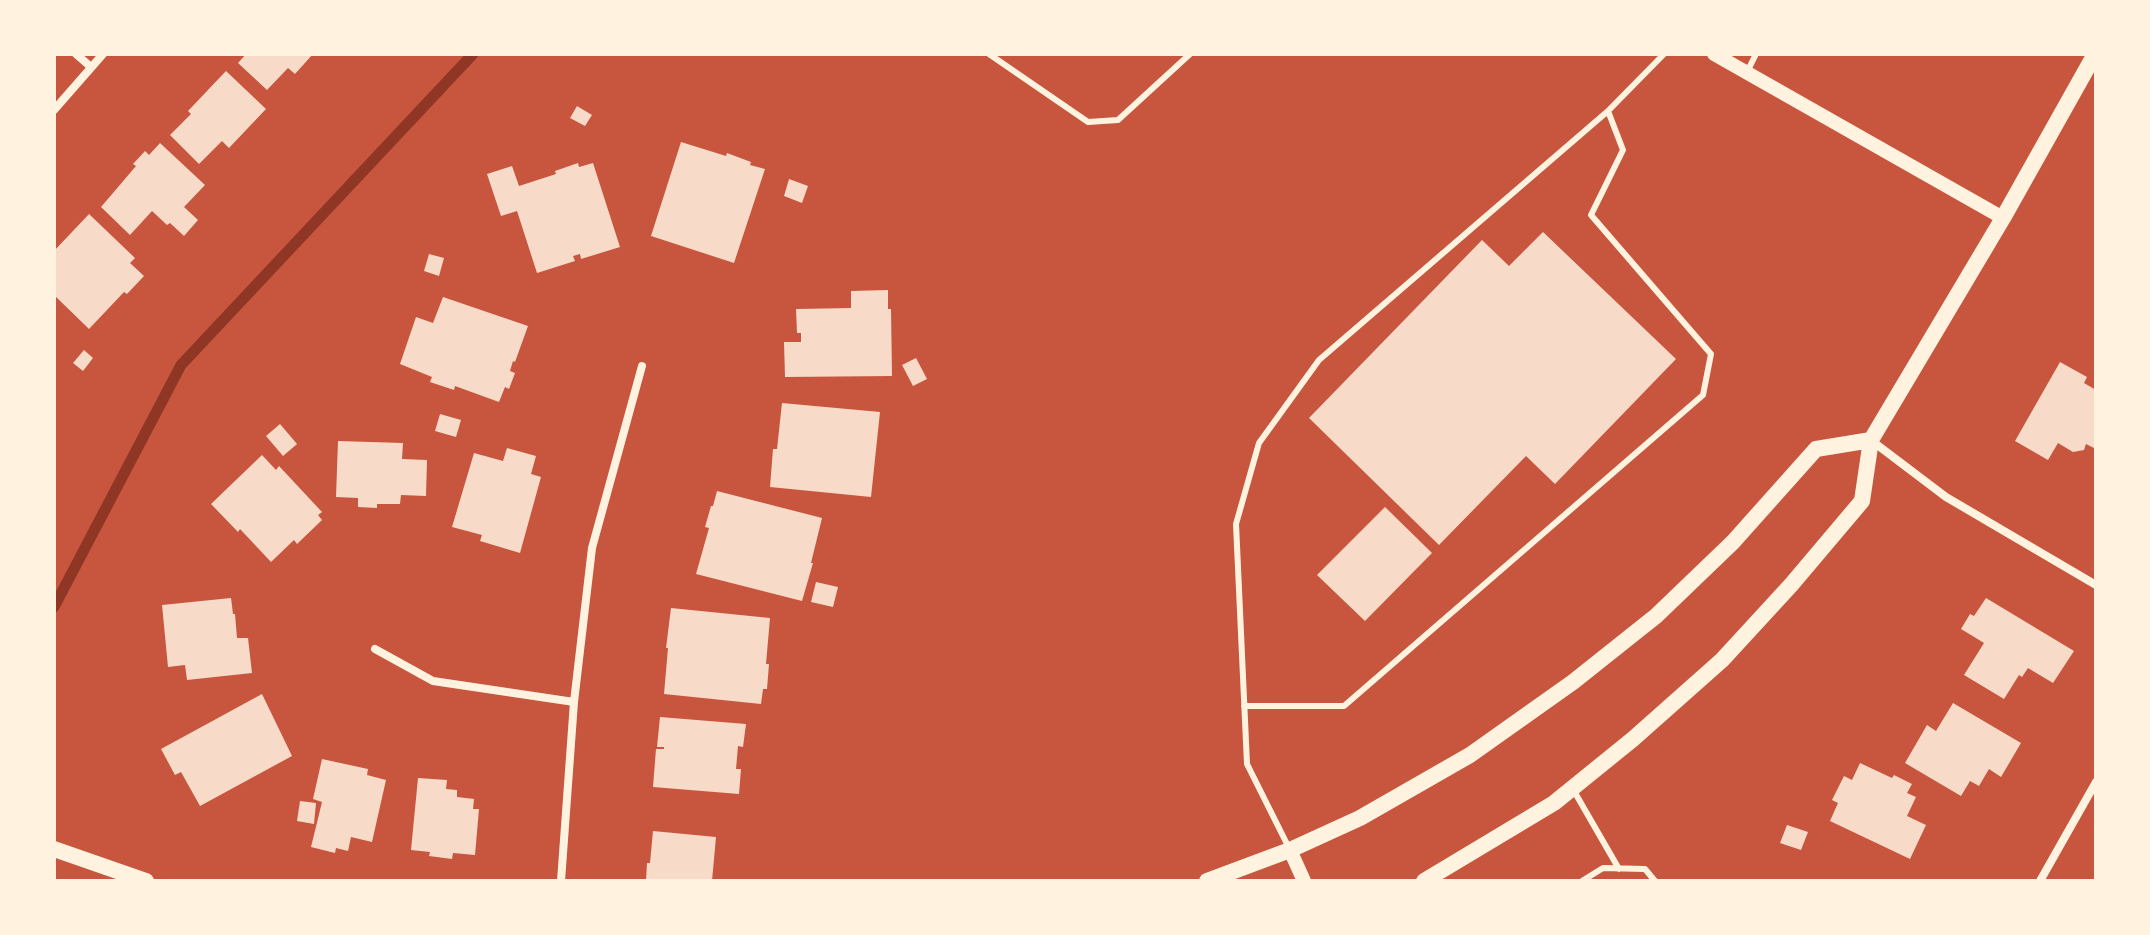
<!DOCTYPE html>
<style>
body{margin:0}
#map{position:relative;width:2150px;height:935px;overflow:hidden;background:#c8553d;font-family:Signika,sans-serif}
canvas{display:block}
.frame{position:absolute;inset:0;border:56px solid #fff3e0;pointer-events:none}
</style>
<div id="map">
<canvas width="2150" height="935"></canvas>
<div class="frame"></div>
</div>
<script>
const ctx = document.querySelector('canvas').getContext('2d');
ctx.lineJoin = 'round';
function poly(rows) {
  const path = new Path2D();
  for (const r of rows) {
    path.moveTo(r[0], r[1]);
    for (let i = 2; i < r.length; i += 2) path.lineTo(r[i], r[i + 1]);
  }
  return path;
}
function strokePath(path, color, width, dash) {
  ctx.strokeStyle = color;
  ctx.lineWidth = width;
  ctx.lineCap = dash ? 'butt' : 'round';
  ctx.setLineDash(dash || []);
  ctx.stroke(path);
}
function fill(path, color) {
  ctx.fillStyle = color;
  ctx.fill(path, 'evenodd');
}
strokePath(poly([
 [54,607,181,365,473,54]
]), '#8f3625', 11);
fill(poly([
 [246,54,313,54,295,74,288,68,267,90,238,63],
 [226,71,266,109,229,148,222,141,199,164,170,135,191,114,188,111],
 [577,106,592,115,585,126,570,118],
 [681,142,726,156,727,153,751,162,750,165,765,169,734,263,651,236],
 [160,143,205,185,184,207,198,220,184,236,170,223,167,225,152,211,130,235,101,207,136,166,133,164,145,151,149,155],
 [578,163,579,167,593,163,620,247,581,259,580,254,573,256,575,261,537,273,517,211,501,216,487,174,512,166,519,186,556,174,555,171],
 [789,179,808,186,802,203,784,196],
 [89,214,135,258,130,263,144,276,127,294,124,292,89,329,54,295,54,251],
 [1543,232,1676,359,1555,484,1526,456,1439,545,1309,418,1482,240,1509,266],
 [429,254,444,258,439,276,424,271],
 [888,290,888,309,891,309,892,376,785,377,784,342,801,342,801,333,797,333,796,309,851,308,851,291],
 [443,297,528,326,515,362,513,361,510,371,515,373,509,389,505,387,499,402,455,386,454,390,430,382,432,377,400,364,416,317,433,323],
 [84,350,93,358,83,371,73,363],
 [916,358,927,379,913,386,902,365],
 [2060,362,2087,377,2084,383,2096,390,2096,449,2086,444,2084,450,2073,452,2058,443,2048,460,2015,441],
 [782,403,880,412,871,497,770,487,773,449,777,449],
 [440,414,461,420,456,437,435,431],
 [280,424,297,444,283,456,266,436],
 [338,441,403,443,402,459,427,460,426,496,401,495,400,504,377,504,377,508,358,507,358,498,336,497],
 [507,448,536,456,531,474,541,477,520,553,480,541,482,535,452,527,474,453,503,461],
 [262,455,276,470,279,466,322,512,318,515,322,520,297,544,294,540,271,562,240,529,238,532,211,504],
 [717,491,822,518,811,563,813,563,802,601,696,574,709,528,705,527,711,506,713,506],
 [1385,507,1432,553,1365,621,1317,575],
 [816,582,838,587,833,607,811,602],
 [231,598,233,614,235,614,237,638,248,638,252,673,187,680,185,665,168,667,162,605],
 [1986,598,2074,651,2053,683,2028,668,2022,677,2019,675,2004,699,1964,675,1984,643,1961,629,1970,614,1974,616],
 [671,608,770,618,766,664,769,664,767,689,763,689,761,704,664,694,668,648,666,648],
 [262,694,292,756,200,806,181,772,175,775,161,749],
 [1953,703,2021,743,2001,777,1989,769,1979,786,1970,781,1961,796,1905,763,1927,725,1936,731],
 [660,717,746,724,743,747,738,746,736,769,741,769,739,794,653,787,656,749,664,749,664,747,657,747],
 [322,759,368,769,367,775,386,780,372,842,351,837,348,851,336,848,335,853,311,847,322,802,313,799],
 [1860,763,1892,778,1894,775,1912,784,1907,793,1916,797,1907,816,1926,825,1910,859,1830,821,1838,803,1832,800,1844,776,1852,780],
 [418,778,447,780,446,789,457,790,457,797,474,799,473,809,479,809,475,855,453,853,452,859,429,856,430,852,411,850],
 [300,801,316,803,314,824,297,821],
 [1787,825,1808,832,1801,850,1780,843],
 [653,831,716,837,712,881,646,881,647,863,650,863]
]), '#f7dbc8');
strokePath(poly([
 [989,54,1088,122,1118,120,1190,54],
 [1747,72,1756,54],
 [1244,706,1344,706,1703,395,1711,354,1591,215,1623,150,1608,111],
 [1574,791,1619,869],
 [1290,850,1247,764,1236,524,1259,443,1319,360,1608,111,1664,54],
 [1582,881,1603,868,1645,869,1655,881]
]), '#fff3e0', 6);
strokePath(poly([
 [76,54,91,67],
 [54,110,103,54],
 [1872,441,1946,497,2096,585],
 [375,649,433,681,574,702],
 [561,881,574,702,592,548,642,366],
 [2040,881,2096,782]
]), '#fff3e0', 8);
strokePath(poly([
 [1714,54,2003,218],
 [1290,850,1304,881]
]), '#fff3e0', 14);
strokePath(poly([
 [54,849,146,881],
 [1207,881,1290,850,1360,818,1470,755,1573,682,1656,616,1733,542,1816,449,1871,440],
 [1424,881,1554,803,1633,739,1722,660,1791,585,1862,501,1871,440,2003,218,2095,54]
]), '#fff3e0', 16);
</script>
